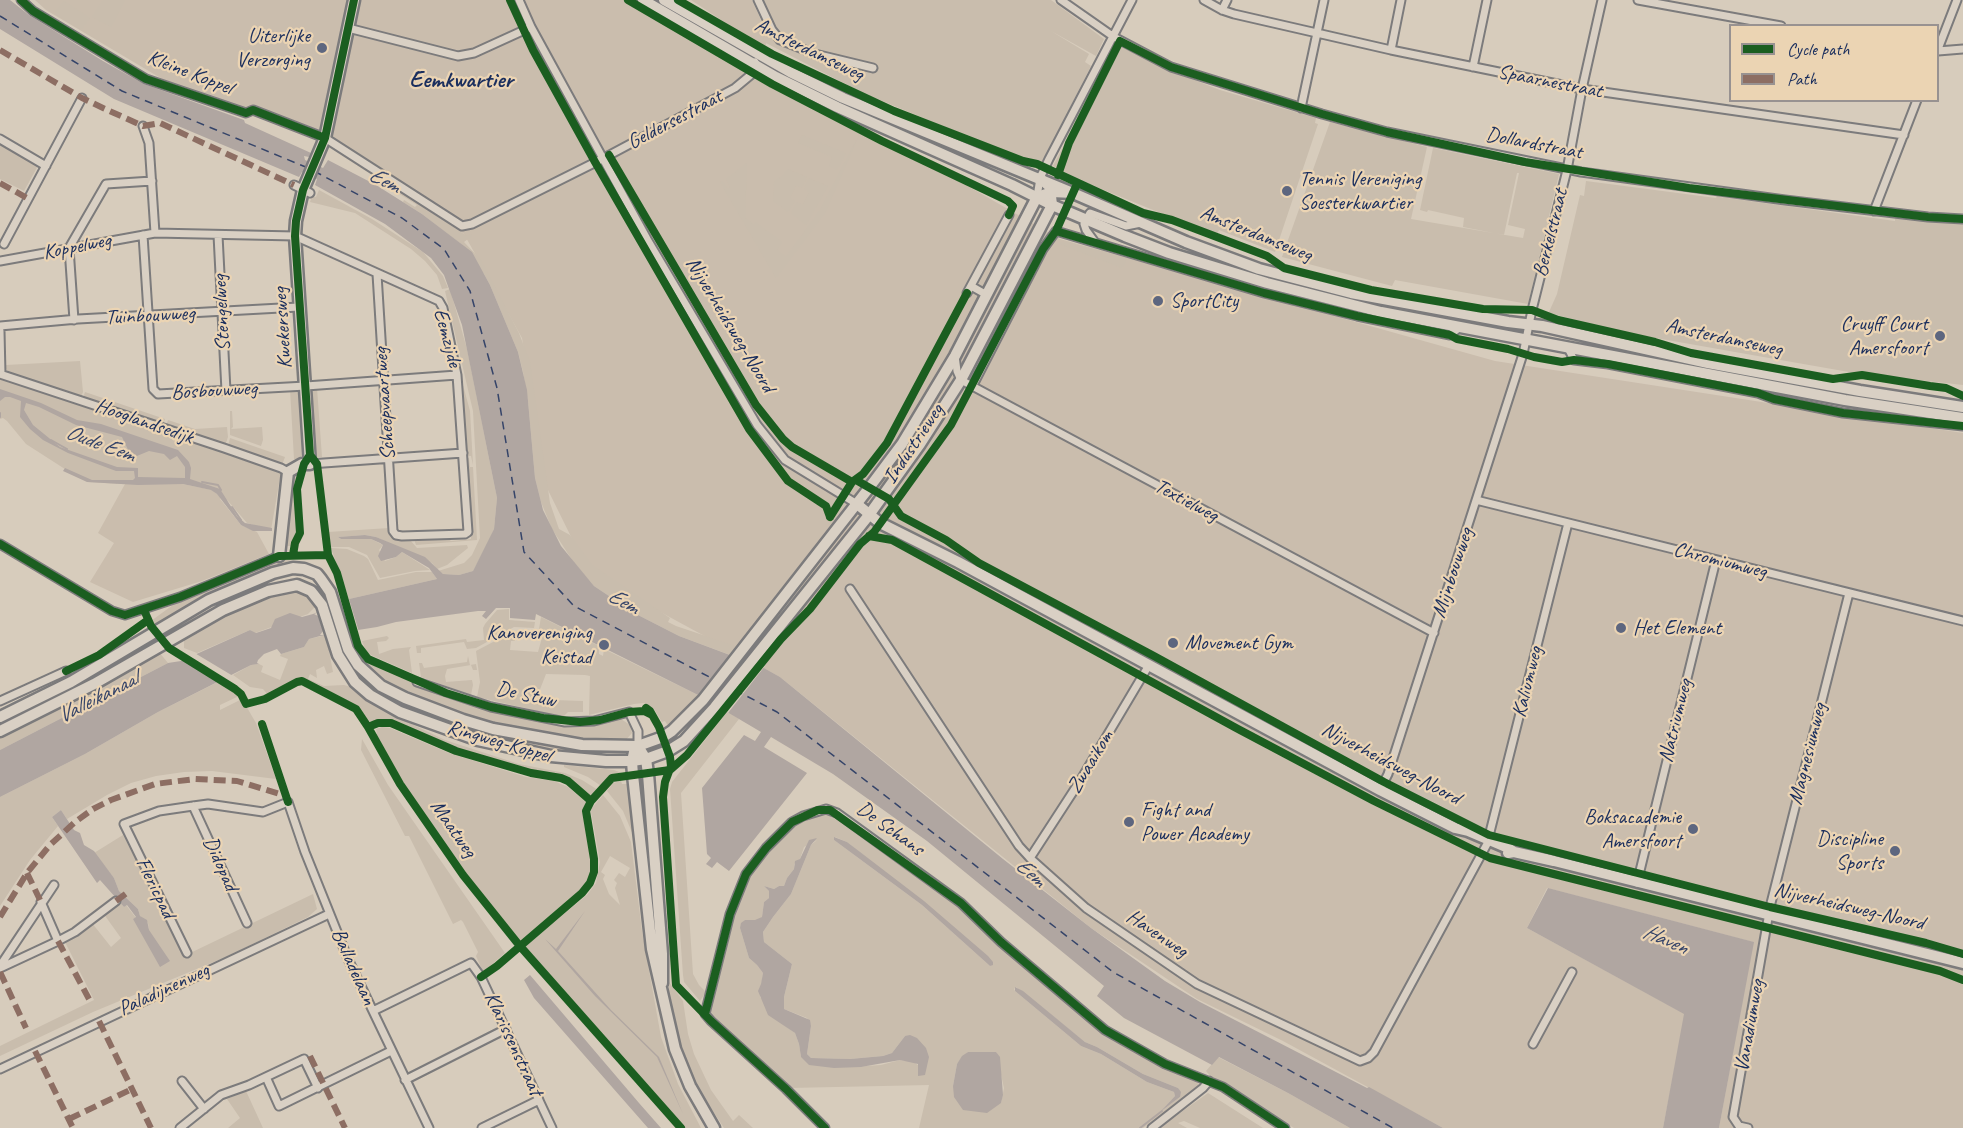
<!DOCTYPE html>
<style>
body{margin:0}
#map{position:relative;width:1963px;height:1128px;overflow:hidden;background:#d7ccbc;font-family:Caveat,sans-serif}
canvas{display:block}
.legend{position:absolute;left:1729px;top:24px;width:210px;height:78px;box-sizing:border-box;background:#ebd4b3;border:2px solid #989291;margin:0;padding:8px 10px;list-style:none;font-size:18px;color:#1b2f5e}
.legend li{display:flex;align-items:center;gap:12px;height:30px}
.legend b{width:30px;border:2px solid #989291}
</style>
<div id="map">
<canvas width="1963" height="1128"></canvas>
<ul class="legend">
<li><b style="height:8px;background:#1b5e20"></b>Cycle path</li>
<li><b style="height:8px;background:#8d6e63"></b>Path</li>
</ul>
</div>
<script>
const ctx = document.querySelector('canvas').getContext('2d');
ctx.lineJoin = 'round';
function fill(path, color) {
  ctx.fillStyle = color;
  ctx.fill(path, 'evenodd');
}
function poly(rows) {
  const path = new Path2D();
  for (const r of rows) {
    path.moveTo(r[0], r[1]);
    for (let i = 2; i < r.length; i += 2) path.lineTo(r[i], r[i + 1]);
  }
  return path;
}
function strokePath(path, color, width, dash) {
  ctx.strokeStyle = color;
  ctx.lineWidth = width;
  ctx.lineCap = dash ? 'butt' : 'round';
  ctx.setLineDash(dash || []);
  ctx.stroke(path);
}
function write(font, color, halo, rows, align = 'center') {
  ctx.font = font + ' Caveat,sans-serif';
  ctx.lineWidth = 4.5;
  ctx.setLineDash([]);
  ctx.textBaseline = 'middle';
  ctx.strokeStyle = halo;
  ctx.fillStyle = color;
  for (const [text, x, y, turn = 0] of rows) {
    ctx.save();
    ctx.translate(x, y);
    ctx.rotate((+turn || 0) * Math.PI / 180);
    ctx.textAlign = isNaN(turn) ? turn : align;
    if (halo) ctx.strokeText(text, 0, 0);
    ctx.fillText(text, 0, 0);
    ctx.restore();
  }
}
fill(poly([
 [35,0,644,0,1060,239,1495,361,1963,433,1963,1128,1719,1128,1753,942,1547,888,1527,928,1685,1014,1663,1128,1443,1128,1283,1041,1197,999,1091,928,780,677,629,595,583,561,547,488,522,338,464,234,400,187,332,146,169,83,46,10],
 [691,0,752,0,769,38,764,48],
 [125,484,183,484,212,490,221,497,220,499,241,525,257,532,269,554,202,581,133,602,90,582,114,543,98,533]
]), '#cabdad');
fill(poly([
 [103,0,125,0,111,27,92,17],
 [760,0,1051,0,1104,39,1096,56,1051,31,1089,54,1085,62,1091,66,1042,163,1025,160,863,93,764,42,771,30,780,39,815,52,784,38,780,34],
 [64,1,90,18,81,30,55,14,55,12],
 [1121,47,1169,70,1220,90,1316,118,1315,123,1318,124,1275,252,1219,230,1217,234,1190,225,1077,179,1053,166,1113,51],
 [1330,122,1427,147,1411,219,1523,238,1525,229,1508,225,1519,173,1517,173,1504,235,1463,227,1464,218,1428,210,1427,212,1420,210,1433,148,1559,174,1528,304,1395,280,1392,286,1282,257],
 [860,133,825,213,776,278,720,182,722,181,727,188,730,187,726,179,747,163,745,218,753,224,755,222,782,242,777,250,786,257,820,210],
 [802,135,846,153,837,170,829,166,832,157,798,143],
 [0,142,39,164,24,191,0,179],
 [788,169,807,177,802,188,796,186,790,198,795,201,788,212,773,201,774,182,779,177,780,179],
 [370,172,467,236,471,234,472,236,464,242,481,260,519,333,530,362,550,503,559,529,570,535,592,565,670,618,668,622,676,626,739,647,733,656,679,636,636,614,594,586,574,563,552,529,541,502,535,478,528,401,523,372,518,352,490,285,484,274,461,244,422,214,403,202,404,200,415,207,417,205,390,188],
 [809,178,828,186,806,225,791,213,797,202,803,204,809,192,804,189],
 [1586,181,1716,198,1717,196,1720,197,1895,221,1895,218,1963,223,1963,385,1849,372,1735,352,1611,330,1550,313,1549,312,1557,294,1580,195,1584,196],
 [319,190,372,219,423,252,443,276,448,288,442,289,437,275,425,261,411,249,355,213,310,202,312,196,316,197],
 [1062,242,1068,242,1125,258,1126,261,1122,268,1059,244],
 [450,289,467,349,497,498,494,529,489,541,473,571,459,575,443,574,438,571,464,563,472,555,480,538,473,411,445,291],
 [80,361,83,392,81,397,10,373,6,369,6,365],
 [460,374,470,411,473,465,471,456,466,456],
 [0,379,33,388,281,472,271,530,247,523,228,501,212,490,198,486,183,484,138,485,88,482,68,471,26,444,7,421,3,418,0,419],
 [317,388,322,457,316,457,311,393],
 [290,389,297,389,301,394,304,455,298,461,294,459],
 [85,392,165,419,163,425,83,398],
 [230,411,232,411,233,427,231,429,262,427,263,440,261,446,230,435],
 [168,420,195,429,227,427,228,437,225,446,166,426],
 [230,438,285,457,282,465,228,446],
 [466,458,469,458,470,467,473,467,477,540,416,545,414,539,446,537,451,541,471,539],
 [296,472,298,477,294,491,294,499,296,499,299,532,293,546,286,546,290,482],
 [1484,511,1558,527,1562,531,1489,827,1485,830,1480,830,1400,789,1397,784,1396,777,1476,520],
 [389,528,393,538,400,541,411,541,417,548,467,545,468,548,447,565,437,569,432,563,376,537,365,535,338,537,341,539,371,539,383,545,379,550,385,561,396,557,402,552,430,570,415,571,380,578,367,555,349,547,330,547,328,542,328,532],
 [331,548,347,549,364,556,368,559,378,580,416,572,432,572,437,579,349,599],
 [298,557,210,594,154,626,151,621,177,602,270,564],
 [297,590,307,594,316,606,308,614,255,633,250,630,197,653,184,648,184,637,210,622,271,595],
 [509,609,509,620,535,622,534,628,514,627,476,648,467,649,464,642,421,648,421,653,417,653,416,646,466,639,467,642,484,640,483,628,485,624,497,610],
 [541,617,599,646,599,654,603,656,604,649,700,696,668,726,665,721,662,722,654,709,644,703,634,704,589,715,590,676,585,675,546,674,537,697,551,701,551,703,553,704,554,700,583,701,583,712,568,712,564,716,555,715,477,697,480,682,476,651,510,633,512,633,512,638,515,638,515,641,511,641,510,650,538,652,543,634,541,629,539,629],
 [352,634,361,654,370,662,409,679,409,681,444,696,513,715,559,724,587,725,621,719,630,725,632,733,625,741,588,740,552,736,489,723,455,713,418,699,386,684,369,671,359,657,348,635],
 [326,635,333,672,327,674,324,666,316,670,317,678,310,674,308,679,324,686,344,685,355,688,370,701,395,716,445,740,519,764,565,773,582,780,598,790,591,797,572,781,560,775,524,769,448,746,391,721,368,721,357,707,305,680,296,680,268,695,263,689,250,687,233,675,251,665,259,664,263,666,261,672,280,680,288,659,280,656,281,654,304,647,309,639],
 [387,636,389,638,386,641,377,642,379,654,393,649,411,647,409,650,412,673,371,655,366,651,362,641],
 [340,639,354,668,367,682,381,692,410,705,599,750,621,752,595,753,531,748,491,739,415,714,381,697,366,686,347,662,338,640],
 [159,652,168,663,0,750,0,736,78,698],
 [468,656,470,665,476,664,477,670,473,670,471,665,447,669,445,676,446,682,472,680,473,685,471,695,421,677,419,663,422,663,424,668,467,662],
 [218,682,239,696,220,705,220,710,242,699,256,723,276,779,212,771,184,772,156,776,131,783,107,795,67,819,61,810,52,817,58,826,30,860,0,906,0,797,85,754,158,712],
 [728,711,739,719,681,793,693,974,699,985,706,992,700,1001,684,982,683,975,670,789,672,782],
 [382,727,390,728,449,753,526,777,554,781,568,787,587,803,584,812,593,865,587,884,522,940,516,940,464,873,404,787,374,735,377,734,376,729],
 [362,739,388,785,505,953,483,972,476,956,478,952,463,922,461,920,453,924,409,836,405,836,361,750],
 [564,765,614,770,622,773,610,777,601,786,588,777,564,767],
 [621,781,622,784,630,784,636,842,623,811,607,791,613,783],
 [603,795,620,816,631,842,642,931,661,1037,678,1084,701,1128,675,1128,523,948,587,895,596,883,600,862,591,812,592,808],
 [610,856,630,868,625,877,619,873,614,880,617,883,615,888,620,905,609,894,603,879,605,875,601,872],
 [829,812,835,815,961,906,999,944,1103,1032,1194,1078,1199,1085,1198,1089,1143,1128,919,1128,929,1085,789,1088,714,1019,709,1010,741,889,763,857,793,824,804,817],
 [835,837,847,842,993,964,990,966,922,905,834,840],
 [817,840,811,845,791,894,773,917,763,932,764,942,792,964,784,997,784,1009,807,1018,811,1026,807,1054,811,1058,850,1059,883,1056,892,1053,905,1036,925,1075,918,1070,919,1066,914,1062,900,1060,881,1065,852,1067,801,1057,799,1044,795,1033,783,1024,760,997,763,973,757,965,749,958,740,928,745,920,759,920,762,917,764,902,769,898,769,891,764,886,774,889,779,886,784,886,787,878,794,869,794,864,800,859,804,847],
 [1016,987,1085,1042,1097,1047,1143,1074,1178,1088,1180,1097,1161,1111,1175,1096,1174,1092,1147,1082,1101,1054,1081,1046,1015,991,1014,989],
 [968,1052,996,1052,1004,1088,1001,1103,953,1086,957,1064],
 [123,835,184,956,313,894,317,909,308,917,228,956,93,1012,0,1056,0,1046,94,1000,65,942,92,923,111,947,121,938,103,913,120,902,124,907,126,905,136,918,133,919,149,930,148,923,140,916,138,909,119,891,114,878,94,853],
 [669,982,683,1001,688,1034,694,1054,711,1090,733,1121,739,1115,753,1128,724,1128,695,1084,679,1047,669,1004],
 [1218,1057,1288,1093,1350,1128,1294,1128,1212,1078,1206,1071],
 [246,1091,263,1128,228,1128,240,1118,227,1099],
 [1208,1093,1263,1128,1200,1128,1184,1121,1178,1123,1187,1128,1159,1128]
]), '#c9bdad');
fill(poly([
 [0,0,10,0,29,15,103,61,144,84,244,120,245,123,311,153,309,157,304,156,305,160,323,168,328,160,376,185,422,214,472,252,490,285,518,352,527,390,535,478,543,510,561,546,594,586,636,614,679,636,762,667,780,677,1003,859,1091,928,1165,981,1200,1002,1367,1088,1369,1087,1443,1128,1350,1128,1288,1093,1219,1057,1212,1065,1124,1018,1097,996,1104,986,927,841,833,774,771,737,764,747,807,773,729,871,717,862,712,868,706,864,711,858,707,854,702,788,744,735,755,741,761,732,700,696,536,614,535,620,510,618,510,608,496,608,486,619,482,616,486,611,478,611,396,622,377,627,320,636,309,639,304,647,281,654,277,649,264,654,258,660,257,663,259,664,251,665,158,712,85,754,0,797,0,750,168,663,181,661,250,630,256,633,271,628,275,619,290,613,302,617,313,614,349,599,437,579,429,568,402,552,396,557,381,561,378,556,383,545,380,543,371,539,341,539,338,537,365,535,376,537,425,557,443,574,459,575,473,571,494,529,497,498,462,325,444,275,431,258,385,224,315,185,317,179,302,172,299,177,114,99,0,29],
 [0,389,41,403,77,420,101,424,178,450,189,462,191,468,190,479,220,489,237,516,245,523,272,528,272,531,253,531,241,525,217,494,211,490,183,484,138,485,87,482,63,471,65,468,92,480,133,480,135,478,134,471,116,471,68,453,43,440,30,429,20,417,21,401,10,397,5,397,0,401],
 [26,403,39,407,76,425,122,437,132,458,149,451,164,454,170,460,177,456,185,467,185,478,138,477,138,468,117,467,60,447,33,425,24,410],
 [61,810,74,830,80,833,84,845,94,851,114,878,119,891,138,909,140,916,147,920,149,930,170,961,160,967,133,919,136,917,127,905,124,907,100,880,97,883,52,817],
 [834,837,847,842,924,901,988,956,993,962,993,965,990,966,922,905,834,840],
 [817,838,811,845,791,894,773,917,763,932,764,942,792,964,784,997,784,1009,810,1020,811,1026,807,1054,811,1058,850,1059,883,1056,892,1053,905,1036,910,1035,917,1038,926,1048,929,1057,925,1075,918,1076,918,1064,900,1060,861,1067,834,1068,809,1065,801,1057,799,1044,795,1033,768,1015,758,991,761,984,763,973,757,965,749,958,740,928,741,923,745,920,755,920,762,917,764,902,769,898,769,891,764,886,774,889,779,886,784,886,787,878,794,869,795,861,800,859,809,840],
 [1548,888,1754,942,1719,1128,1663,1128,1684,1014,1527,928],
 [585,911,558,951,611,1010,659,1057,683,1114,657,1057,595,996,545,939,556,949],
 [530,975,639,1103,661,1128,648,1128,534,998,524,980],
 [1015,987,1023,991,1085,1042,1097,1047,1143,1074,1178,1088,1181,1092,1180,1097,1160,1112,1175,1096,1174,1092,1147,1082,1101,1054,1081,1046,1015,991],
 [968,1052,996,1052,1000,1057,1003,1095,1001,1103,987,1113,963,1110,954,1097,953,1086,957,1064,962,1056]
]), '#b0a6a1');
fill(poly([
 [340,599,343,602,349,599,359,632,327,637,326,635,320,635,323,631,318,616,314,614,319,612,318,609,339,600,350,634],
 [193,652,233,676,235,677,222,684,180,658],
 [732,653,765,666,728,713,697,696]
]), '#d7ccbc');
strokePath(poly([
 [0,413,0,417],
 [51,440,67,449],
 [202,482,218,485,221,490],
 [232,507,241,520],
 [1140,1128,1162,1111]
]), '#b0a6a1', 2);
strokePath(poly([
 [0,16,122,91,308,168],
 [314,171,402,218,444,249,470,291,497,388,524,552,574,606,715,680],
 [735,690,777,712,1113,972,1393,1128]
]), '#354469', 1.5, [8, 6]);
const street = poly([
 [21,0,33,11,146,79,246,113,253,110,325,138,462,226,472,224,602,159,735,88,753,73,757,66,755,62],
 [519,0,531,27,647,239,757,425,785,460,857,504],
 [758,0,772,30,780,40,815,54,873,68],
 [1061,0,1114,37,1171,67,1322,114,1387,132,1581,172,1785,200,1928,217,1963,219],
 [1204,0,1222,10,1234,14,1391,50,1582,89,1904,135],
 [1638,0,1781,26],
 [1222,10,1227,0],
 [348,28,458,56,474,53,531,27],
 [1938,49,1957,0],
 [1391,50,1401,0],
 [1938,51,1963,49],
 [1473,67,1487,0],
 [1301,108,1324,0],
 [143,126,149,143,155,233],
 [0,139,46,166],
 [294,185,310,193],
 [1037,197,1040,178,1049,159,1132,0],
 [1874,211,1917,100],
 [143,235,153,389,158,394,306,386,457,375],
 [218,235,226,391],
 [1094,241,1086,230,1084,224,1090,213,1126,226,1141,223],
 [4,244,82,98],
 [0,261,155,233,295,236,439,301,443,308,457,375,468,532,465,534,402,536,396,535,393,531,377,274],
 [971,286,987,295],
 [967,293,1009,215],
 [74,320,69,248,106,184,152,181],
 [0,326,78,319,299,307],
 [0,331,1,374],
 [1568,348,1574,360,1608,364,1758,393,1774,399,1843,413,1963,426],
 [955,356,957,371,961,380,1434,633],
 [0,374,224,448,281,468,288,472],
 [972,387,1043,249,1056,231,1264,293,1357,316,1450,335,1460,327],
 [310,464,463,453],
 [1476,500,1963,621],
 [0,544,112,611,125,615,180,597,279,556],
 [850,589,1019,846,1030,858,1086,908,1197,984,1360,1061,1368,1058,1374,1052,1487,844,1568,523],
 [417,682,491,707,565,722,594,721,629,712,638,731,638,746],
 [0,701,66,671],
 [1380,790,1388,774,1523,354,1532,310,1567,170,1582,89,1602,0],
 [193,806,247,923],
 [1030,858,1080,781,1149,665],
 [1637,883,1716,560],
 [58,941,75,932,116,901],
 [187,953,124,824,159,811,193,806,208,804,263,812,288,802,305,852,348,959,429,1128],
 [0,966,54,885],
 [0,968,58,941,41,902],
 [373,1011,471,963,481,977,552,1128],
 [1533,1044,1572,972],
 [0,1069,329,914],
 [266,1077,279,1106,391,1051],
 [405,1080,506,1029],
 [182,1081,204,1109],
 [180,1128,221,1095,249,1085,304,1059,318,1088],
 [482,1128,539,1100],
 [825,1128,786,1089,711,1021,705,1014,730,914,746,874,766,848,792,822,803,816,826,809,837,813,961,903,1001,942,1105,1030,1165,1064,1223,1087,1285,1128],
 [1152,1128,1203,1088,1209,1081],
 [1748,1128,1739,1126,1733,1117,1770,907,1849,593]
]);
const secondary = poly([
 [643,0,776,77,837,107,1012,185,1052,205,1050,187,1040,178],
 [664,0,790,72,843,98,1073,193],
 [857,504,880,523,958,562,1380,790,1455,828,1468,831,1508,848,1514,852],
 [279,556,288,472,302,464,310,464,295,236,296,221,303,190,325,138,354,0],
 [1508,853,1514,852,1554,861,1963,963],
 [662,983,662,954,648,774,646,759,638,746,634,752,632,761,633,775,652,949,675,1049,690,1086,714,1128]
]);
const primary = poly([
 [0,717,71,682,209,600,273,573,293,568,304,569,317,574,321,579,330,592,348,649,358,665,381,686,405,698,463,720,493,729,582,745,638,746,663,737,672,731,703,700,869,488,902,444,955,356,1037,197,1052,192,1073,193,1186,242,1259,269,1351,293,1508,322,1542,326,1708,363,1860,391,1963,407],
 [0,731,94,684,223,610,268,591,297,585,311,591,322,605,338,655,355,682,370,695,400,712,478,740,551,756,606,761,632,761,646,759,668,751,684,741,715,707,869,515,920,444,961,380,1052,205,1125,236,1169,253,1267,283,1381,312,1845,400,1963,418]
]);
strokePath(street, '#7c7b7c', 11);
strokePath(secondary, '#7c7b7c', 15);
strokePath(primary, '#7c7b7c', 15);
strokePath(street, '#d9d0c4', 7);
strokePath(secondary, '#d9d0c4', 10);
strokePath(primary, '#d9d0c4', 10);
strokePath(poly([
 [0,50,82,98,103,108,143,126,160,123,294,185],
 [0,183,27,198],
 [27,873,41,902],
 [116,901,128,892],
 [0,917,27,873,50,845,75,822,93,809,111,800,155,784,195,779,237,781,286,796],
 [58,941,89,999],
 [0,972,26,1028],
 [99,1021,151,1128],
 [35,1051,73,1128],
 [310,1056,345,1128],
 [69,1119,132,1089]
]), '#8d6e63', 6, [12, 6]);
strokePath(poly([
 [21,0,33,11,146,79,246,113,253,110,325,138],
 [510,0,533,50,595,162,749,429,788,481,826,506,830,517],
 [628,0,772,84,882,141,1008,201,1013,206,1009,215],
 [678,0,772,54,894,111,1023,161,1037,164,1143,213,1172,220,1267,256,1284,268,1371,290,1483,309,1532,310,1558,320,1655,342,1691,353,1833,379,1862,375,1930,386,1946,388,1963,396],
 [609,155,756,405,783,439,792,447,852,482],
 [1058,175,1069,143,1120,41,1171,67,1322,114,1387,132,1525,162,1689,188,1928,217,1963,219],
 [1056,231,1264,293,1357,316,1450,335,1457,339,1508,349,1534,357,1562,362,1574,360,1608,364,1758,393,1774,399,1843,413,1963,426],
 [310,455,317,464,328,555,337,573,358,646,368,659,446,693,491,707,543,718,580,722,600,720,629,712,644,711,652,715],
 [310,455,295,236,296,221,303,190,325,138,354,0],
 [856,480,889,499,901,516,946,540,979,563,1154,656,1384,782,1489,835,1770,907,1926,943,1963,954],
 [830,517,852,482,863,474,887,443,967,293],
 [869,536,892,540,1238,729,1374,801,1490,858,1940,971,1963,980],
 [0,544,112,611,125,615,180,597,279,556,328,555],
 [293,555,295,543,300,533,297,489,304,464,310,455],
 [144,610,151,626,169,648,235,689,241,694,246,704,265,699,297,682,302,681,356,709,368,727,378,723,391,723,456,751,531,773,561,778,568,781,591,801,612,778,670,770,687,755,781,639,810,609,860,544,874,532,951,425,1043,249,1056,231,1077,184],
 [66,671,99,655,148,620],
 [646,708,650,711,659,727,670,757,671,766,665,782,663,797,676,985,711,1021,786,1089,825,1128],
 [262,724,288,802],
 [368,727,400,784,463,875,519,945,681,1128],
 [481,977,497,966,582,893,590,883,594,872,594,859,586,811,591,801],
 [705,1014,730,914,746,874,766,848,792,822,818,810,830,810,961,903,1001,942,1105,1030,1165,1064,1223,1087,1285,1128]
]), '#1b5e20', 8);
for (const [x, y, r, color] of [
 [322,48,6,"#5d667f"],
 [1287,191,6,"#5d667f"],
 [1158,301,6,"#5d667f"],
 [1940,336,6,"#5d667f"],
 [1621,628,6,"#5d667f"],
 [1173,643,6,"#5d667f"],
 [604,645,6,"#5d667f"],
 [1129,822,6,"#5d667f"],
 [1693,829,6,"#5d667f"],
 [1895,851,6,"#5d667f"]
]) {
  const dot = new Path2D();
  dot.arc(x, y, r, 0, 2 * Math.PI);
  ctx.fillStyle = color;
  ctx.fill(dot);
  strokePath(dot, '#ebd4b3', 2);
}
write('21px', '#1b2f5e', '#ebd4b3', [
 ["Uiterlijke",310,36],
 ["Verzorging",310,60],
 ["Tennis Vereniging",1299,179,"left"],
 ["Soesterkwartier",1299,203,"left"],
 ["SportCity",1170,301,"left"],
 ["Cruyff Court",1928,324],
 ["Amersfoort",1928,348],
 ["Het Element",1633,628,"left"],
 ["Kanovereniging",592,633],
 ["Keistad",592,657],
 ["Movement Gym",1185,643,"left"],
 ["Fight and",1141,810,"left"],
 ["Power Academy",1141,834,"left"],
 ["Boksacademie",1681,817],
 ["Amersfoort",1681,841],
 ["Discipline",1883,839],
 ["Sports",1883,863]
], 'right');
write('21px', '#1b2f5e', '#ebd4b3', [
 ["Amsterdamseweg",809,50,26],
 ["Kleine Koppel",190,73,21],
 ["Spaarnestraat",1550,82,11],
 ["Geldersestraat",675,120,-28],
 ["Dollardstraat",1534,144,11],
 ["Berkelstraat",1551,233,-76],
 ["Amsterdamseweg",1256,234,22],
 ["Koppelweg",77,247,-11],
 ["Stengelweg",222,313,-93],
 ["Tuinbouwweg",150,316,-3],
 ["Nijverheidsweg-Noord",730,325,59],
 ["Kwekersweg",283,328,-94],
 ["Eemzijde",447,338,75],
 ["Amsterdamseweg",1724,338,12],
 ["Bosbouwweg",214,391,-3],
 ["Scheepvaartweg",385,404,-94],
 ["Hooglandsedijk",144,422,19],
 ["Industrieweg",914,444,-56],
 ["Textielweg",1186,501,28],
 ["Chromiumweg",1720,561,14],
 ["Mijnbouwweg",1453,573,-72],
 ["Kaliumweg",1528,682,-76],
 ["De Stuw",526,695,12],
 ["Natriumweg",1676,721,-76],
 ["Ringweg-Koppel",499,742,16],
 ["Magnesiumweg",1808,754,-76],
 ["Zwaaikom",1091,762,-59],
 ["Nijverheidsweg-Noord",1391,764,28],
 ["Maatweg",453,829,55],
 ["De Schans",890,829,36],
 ["Didopad",220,864,66],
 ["Flericpad",155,888,64],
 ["Nijverheidsweg-Noord",1849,907,13],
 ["Havenweg",1157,934,34],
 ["Balladelaan",353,967,66],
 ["Paladijnenweg",164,990,-25],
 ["Vanadiumweg",1750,1026,-80],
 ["Klarissenstraat",513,1044,65]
]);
write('italic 22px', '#354469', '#ebd4b3', [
 ["Eem",384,181,26],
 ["Oude Eem",100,444,20],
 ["Eem",623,602,28],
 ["Valleikanaal",98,698,-27],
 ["Eem",1030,873,41],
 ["Haven",1665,940,23]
]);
write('bold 24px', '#1b2f5e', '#ebd4b3', [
 ["Eemkwartier",461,81]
]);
</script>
